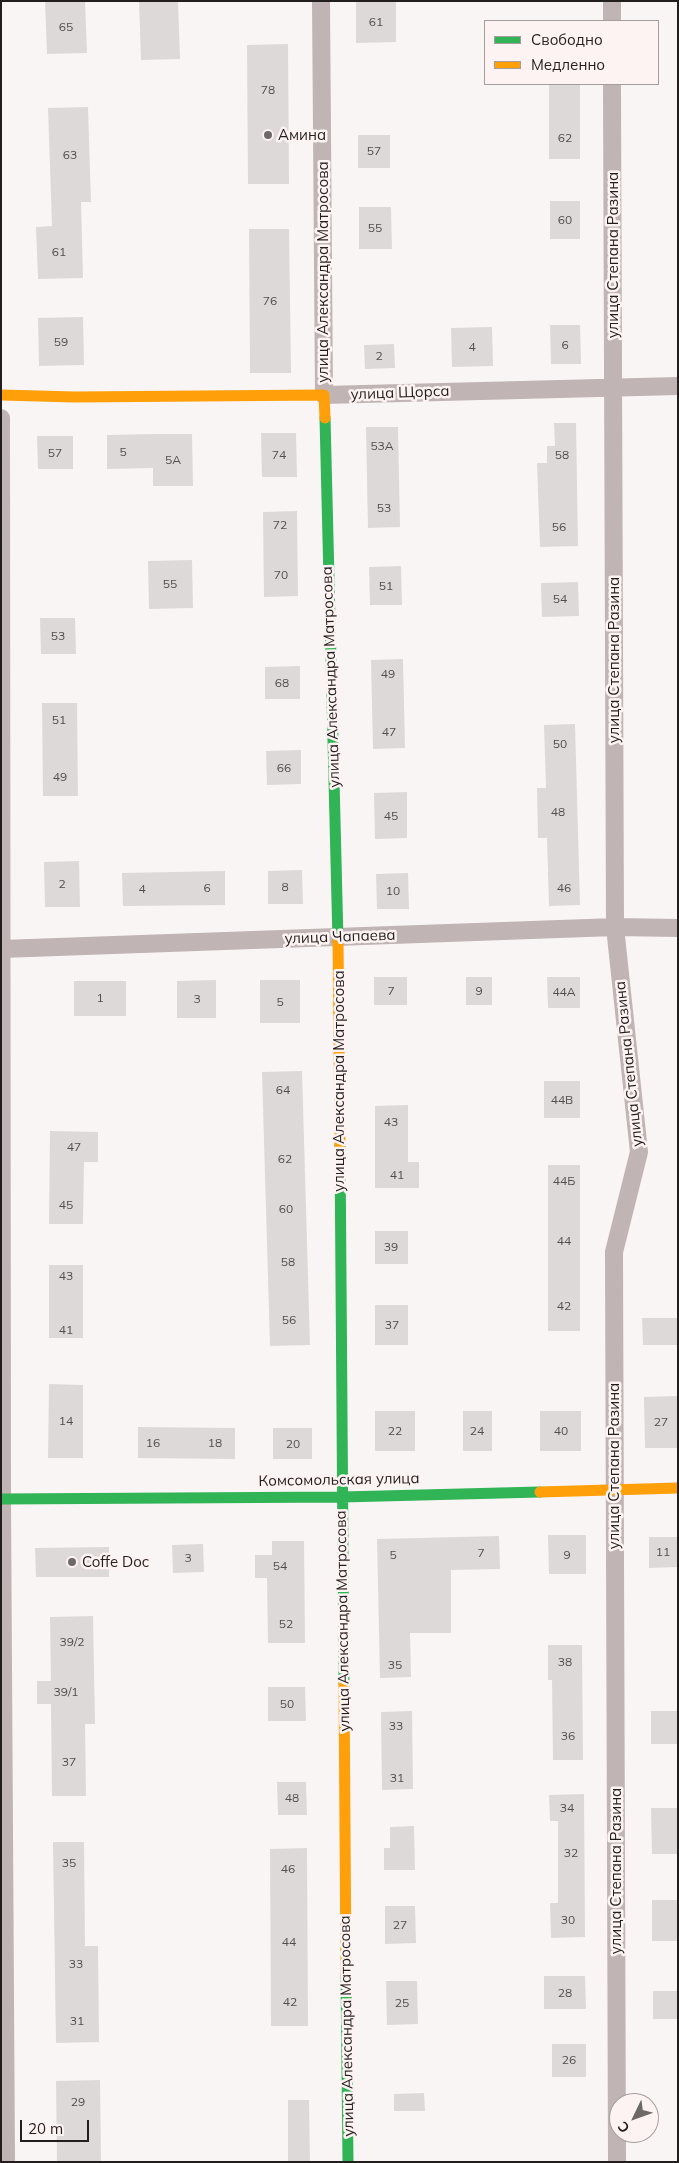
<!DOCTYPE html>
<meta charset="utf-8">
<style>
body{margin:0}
#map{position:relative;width:679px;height:2163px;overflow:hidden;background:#faf5f5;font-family:Mulish,sans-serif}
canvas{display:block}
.frame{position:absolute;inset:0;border:2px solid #231e1e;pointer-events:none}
.legend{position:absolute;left:484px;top:20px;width:175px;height:65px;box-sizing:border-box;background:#fdf3f2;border:1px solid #a69e9d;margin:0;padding:6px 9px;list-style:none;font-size:15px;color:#231e1e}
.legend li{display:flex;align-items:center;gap:10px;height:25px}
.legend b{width:25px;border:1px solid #a69e9d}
.north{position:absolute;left:609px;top:2093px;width:50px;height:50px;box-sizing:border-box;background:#fdf3f2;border:1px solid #a69e9d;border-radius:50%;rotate:228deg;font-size:14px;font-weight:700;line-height:20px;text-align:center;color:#231e1e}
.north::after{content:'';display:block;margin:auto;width:18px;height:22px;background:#6e6969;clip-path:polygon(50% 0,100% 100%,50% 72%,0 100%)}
.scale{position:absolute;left:20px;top:2120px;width:69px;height:22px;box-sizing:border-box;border:2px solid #231e1e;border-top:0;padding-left:6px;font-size:15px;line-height:18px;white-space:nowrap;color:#231e1e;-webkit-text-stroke:4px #fdf3f2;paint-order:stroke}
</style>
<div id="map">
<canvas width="679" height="2163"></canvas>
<div class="frame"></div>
<ul class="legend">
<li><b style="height:6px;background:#30b455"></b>Свободно</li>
<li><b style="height:6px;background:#ff9f0a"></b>Медленно</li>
</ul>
<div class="north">С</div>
<div class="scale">20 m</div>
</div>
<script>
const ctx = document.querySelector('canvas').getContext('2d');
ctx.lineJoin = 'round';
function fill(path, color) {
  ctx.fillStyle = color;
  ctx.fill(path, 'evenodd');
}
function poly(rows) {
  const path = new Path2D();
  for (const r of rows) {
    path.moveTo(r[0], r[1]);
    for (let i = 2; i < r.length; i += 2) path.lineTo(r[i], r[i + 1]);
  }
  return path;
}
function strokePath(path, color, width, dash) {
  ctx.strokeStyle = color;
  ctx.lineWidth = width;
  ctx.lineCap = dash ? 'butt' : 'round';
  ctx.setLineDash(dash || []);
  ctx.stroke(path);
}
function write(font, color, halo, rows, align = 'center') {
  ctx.font = font + ' Mulish,sans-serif';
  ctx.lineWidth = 5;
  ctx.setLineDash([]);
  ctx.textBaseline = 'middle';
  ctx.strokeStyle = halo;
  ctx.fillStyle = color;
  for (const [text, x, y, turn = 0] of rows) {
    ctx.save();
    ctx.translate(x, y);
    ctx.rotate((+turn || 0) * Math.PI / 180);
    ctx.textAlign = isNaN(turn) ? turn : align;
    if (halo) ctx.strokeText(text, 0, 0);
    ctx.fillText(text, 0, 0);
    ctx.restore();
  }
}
fill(poly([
 [45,1,85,1,87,53,47,54],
 [139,1,178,1,180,59,141,60],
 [356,2,396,2,396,42,356,43],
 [288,44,289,184,248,184,247,45],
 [549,84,580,84,580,159,549,159],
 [88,107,91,202,81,202,83,278,38,279,36,227,52,226,48,108],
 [358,135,390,135,390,168,358,168],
 [550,201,580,201,580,239,550,239],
 [359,207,391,207,392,249,359,249],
 [249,229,289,229,291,373,250,373],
 [83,317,84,365,39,366,38,318],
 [550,325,580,325,581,364,551,364],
 [492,327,493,366,452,367,451,328],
 [394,344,395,368,365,369,364,345],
 [554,423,576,423,578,546,540,547,537,463,547,463,547,446,555,446],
 [366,427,398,427,400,527,368,528],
 [261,433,296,433,297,477,262,477],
 [153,434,192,434,193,486,153,486,153,468,107,469,107,435],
 [37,436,73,436,73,469,38,469],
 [297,511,298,596,264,597,263,512],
 [192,560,193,608,149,609,148,561],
 [401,566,402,605,370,605,369,567],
 [578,582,579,616,542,617,541,583],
 [40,618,75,618,76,654,41,654],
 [403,659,405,748,373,749,371,660],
 [300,666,300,699,265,699,265,667],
 [42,703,77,703,78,796,43,796],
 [575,724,580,905,549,906,547,838,538,838,537,788,546,788,544,725],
 [301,750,301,784,267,785,266,751],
 [407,792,407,838,375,839,374,793],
 [79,861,80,907,45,907,44,862],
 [302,870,303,904,268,904,268,871],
 [225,871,225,905,123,906,122,873],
 [408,873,409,909,377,909,376,874],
 [374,977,407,977,407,1005,374,1005],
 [466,977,492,977,492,1005,466,1005],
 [547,977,580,977,580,1008,548,1008],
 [216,980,216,1018,177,1018,177,981],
 [260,980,300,980,300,1023,260,1023],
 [74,981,126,981,126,1016,74,1016],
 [302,1071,310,1345,270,1346,262,1072],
 [544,1081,580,1081,580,1118,544,1118],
 [408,1105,408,1162,419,1162,419,1188,375,1188,375,1106],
 [50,1131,98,1132,98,1162,84,1162,83,1224,49,1224],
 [548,1165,580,1165,580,1331,548,1331],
 [375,1231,408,1231,408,1264,375,1264],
 [49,1265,83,1265,83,1338,49,1338],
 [375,1305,408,1305,408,1345,375,1345],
 [642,1318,678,1318,678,1345,643,1345],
 [49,1384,83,1385,83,1458,48,1458],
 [678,1396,678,1448,645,1448,644,1397],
 [375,1411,415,1411,415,1451,375,1451],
 [463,1411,492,1411,492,1451,463,1451],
 [540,1411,581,1411,581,1451,540,1451],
 [138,1427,235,1428,235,1459,138,1458],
 [273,1428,312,1428,312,1459,273,1459],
 [548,1535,586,1535,586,1574,549,1574],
 [499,1536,500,1569,451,1570,451,1633,410,1633,411,1677,380,1678,377,1539],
 [649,1537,678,1537,678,1567,649,1568],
 [272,1541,304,1541,305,1643,268,1643,267,1578,255,1578,255,1555,272,1555],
 [203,1544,204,1572,173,1573,172,1545],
 [109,1547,109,1577,36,1577,35,1548],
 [93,1616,95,1724,85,1724,86,1796,52,1796,51,1704,37,1704,37,1681,51,1681,50,1617],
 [548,1645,582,1645,583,1760,553,1760,552,1680,548,1680],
 [268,1687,305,1687,306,1721,268,1721],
 [412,1711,413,1789,382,1790,381,1712],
 [651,1711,678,1711,678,1744,651,1744],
 [277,1782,306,1782,307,1815,278,1815],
 [584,1794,585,1937,551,1938,550,1903,558,1903,558,1821,550,1821,549,1795],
 [651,1808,678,1808,678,1854,652,1854],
 [414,1826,415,1870,384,1870,384,1848,390,1848,390,1827],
 [53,1842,84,1842,85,1946,98,1946,99,2042,56,2043],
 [307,1848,308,2026,271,2026,270,1849],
 [652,1900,678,1900,678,1941,652,1941],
 [385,1906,415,1906,416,1943,385,1944],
 [544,1976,585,1976,586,2009,544,2009],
 [386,1981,417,1981,418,2024,387,2025],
 [653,1991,678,1991,678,2019,653,2019],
 [552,2044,586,2044,586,2077,552,2077],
 [100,2080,101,2162,57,2162,56,2081],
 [424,2093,425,2111,394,2111,394,2094],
 [288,2100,309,2100,310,2162,288,2162]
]), '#ded9d9');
strokePath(poly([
 [321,1,324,395,678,386],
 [612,1,612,21],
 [612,84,615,927,639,1152,614,1252,617,2162],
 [1,418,2,1499,6,2162],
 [2,949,615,927,678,928]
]), '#c0b4b4', 18);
strokePath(poly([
 [325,418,338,941],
 [340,1145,344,1683],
 [1,1499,342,1497,540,1492],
 [346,1975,348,2162]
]), '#30b455', 11);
strokePath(poly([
 [1,395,75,397,324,395,325,418],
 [338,941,340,1145],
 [540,1492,678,1488],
 [344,1683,346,1975]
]), '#ff9f0a', 11);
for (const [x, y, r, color] of [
 [268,135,5,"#6e6969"],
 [72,1562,5,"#6e6969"]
]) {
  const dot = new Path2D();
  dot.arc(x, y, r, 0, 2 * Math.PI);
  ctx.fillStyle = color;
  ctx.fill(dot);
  strokePath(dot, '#fdf3f2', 2);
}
write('12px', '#524d4d', null, [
 ["61",376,22],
 ["65",66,27],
 ["78",268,90],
 ["62",565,138],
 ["57",374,151],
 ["63",70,155],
 ["60",565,220],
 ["55",375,228],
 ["61",59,252],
 ["76",270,301],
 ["59",61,342],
 ["6",565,345],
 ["4",472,347],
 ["2",379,356],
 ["53А",382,446],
 ["5",123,452],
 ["57",55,453],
 ["74",279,455],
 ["58",562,455],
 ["5А",173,460],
 ["53",384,508],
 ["72",280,525],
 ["56",559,527],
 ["70",281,575],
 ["55",170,584],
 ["51",386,586],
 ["54",560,599],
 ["53",58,636],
 ["49",388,674],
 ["68",282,683],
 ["51",59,720],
 ["47",389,732],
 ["50",560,744],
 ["66",284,768],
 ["49",60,777],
 ["48",558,812],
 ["45",391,816],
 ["2",62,884],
 ["8",285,887],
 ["6",207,888],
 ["46",564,888],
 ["4",142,889],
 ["10",393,891],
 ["7",391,991],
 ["9",479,991],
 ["44А",564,992],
 ["1",100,998],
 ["3",197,999],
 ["5",280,1002],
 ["64",283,1090],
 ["44В",562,1100],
 ["43",391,1122],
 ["47",74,1147],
 ["62",285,1159],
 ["41",397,1175],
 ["44Б",564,1181],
 ["45",66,1205],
 ["60",286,1209],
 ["44",564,1241],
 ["39",391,1247],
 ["58",288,1262],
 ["43",66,1276],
 ["42",564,1306],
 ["56",289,1320],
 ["37",392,1325],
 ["41",66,1330],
 ["14",66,1421],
 ["27",661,1422],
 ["22",395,1431],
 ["24",477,1431],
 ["40",561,1431],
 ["16",153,1443],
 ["18",215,1443],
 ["20",293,1444],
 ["11",663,1552],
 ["7",481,1553],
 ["5",393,1555],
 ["9",567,1555],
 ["3",188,1558],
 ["54",280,1566],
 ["52",286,1624],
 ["39/2",72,1642],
 ["38",565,1662],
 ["35",395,1665],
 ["39/1",66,1692],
 ["50",287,1704],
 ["33",396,1726],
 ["36",568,1736],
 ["37",69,1762],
 ["31",397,1778],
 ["48",292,1798],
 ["34",567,1808],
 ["32",571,1853],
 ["35",69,1863],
 ["46",288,1869],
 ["30",568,1920],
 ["27",400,1925],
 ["44",289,1942],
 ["33",76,1964],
 ["28",565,1993],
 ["42",290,2002],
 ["25",402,2003],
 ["31",77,2021],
 ["26",569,2060],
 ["29",78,2102]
]);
write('15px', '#231e1e', '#fdf3f2', [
 ["Амина",278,135],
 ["Coffe Doc",82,1562]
], 'left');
write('15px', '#231e1e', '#fdf3f2', [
 ["улица Степана Разина",613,255,-90],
 ["улица Александра Матросова",323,272,-90],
 ["улица Щорса",400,393,-2],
 ["улица Степана Разина",614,660,-90],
 ["улица Александра Матросова",331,677,-92],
 ["улица Чапаева",340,937,-2],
 ["улица Степана Разина",629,1064,-96],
 ["улица Александра Матросова",339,1081,-90],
 ["улица Степана Разина",614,1466,-90],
 ["Комсомольская улица",339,1480,-1],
 ["улица Александра Матросова",343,1621,-91],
 ["улица Степана Разина",616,1871,-90],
 ["улица Александра Матросова",347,2026,-91]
]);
</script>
